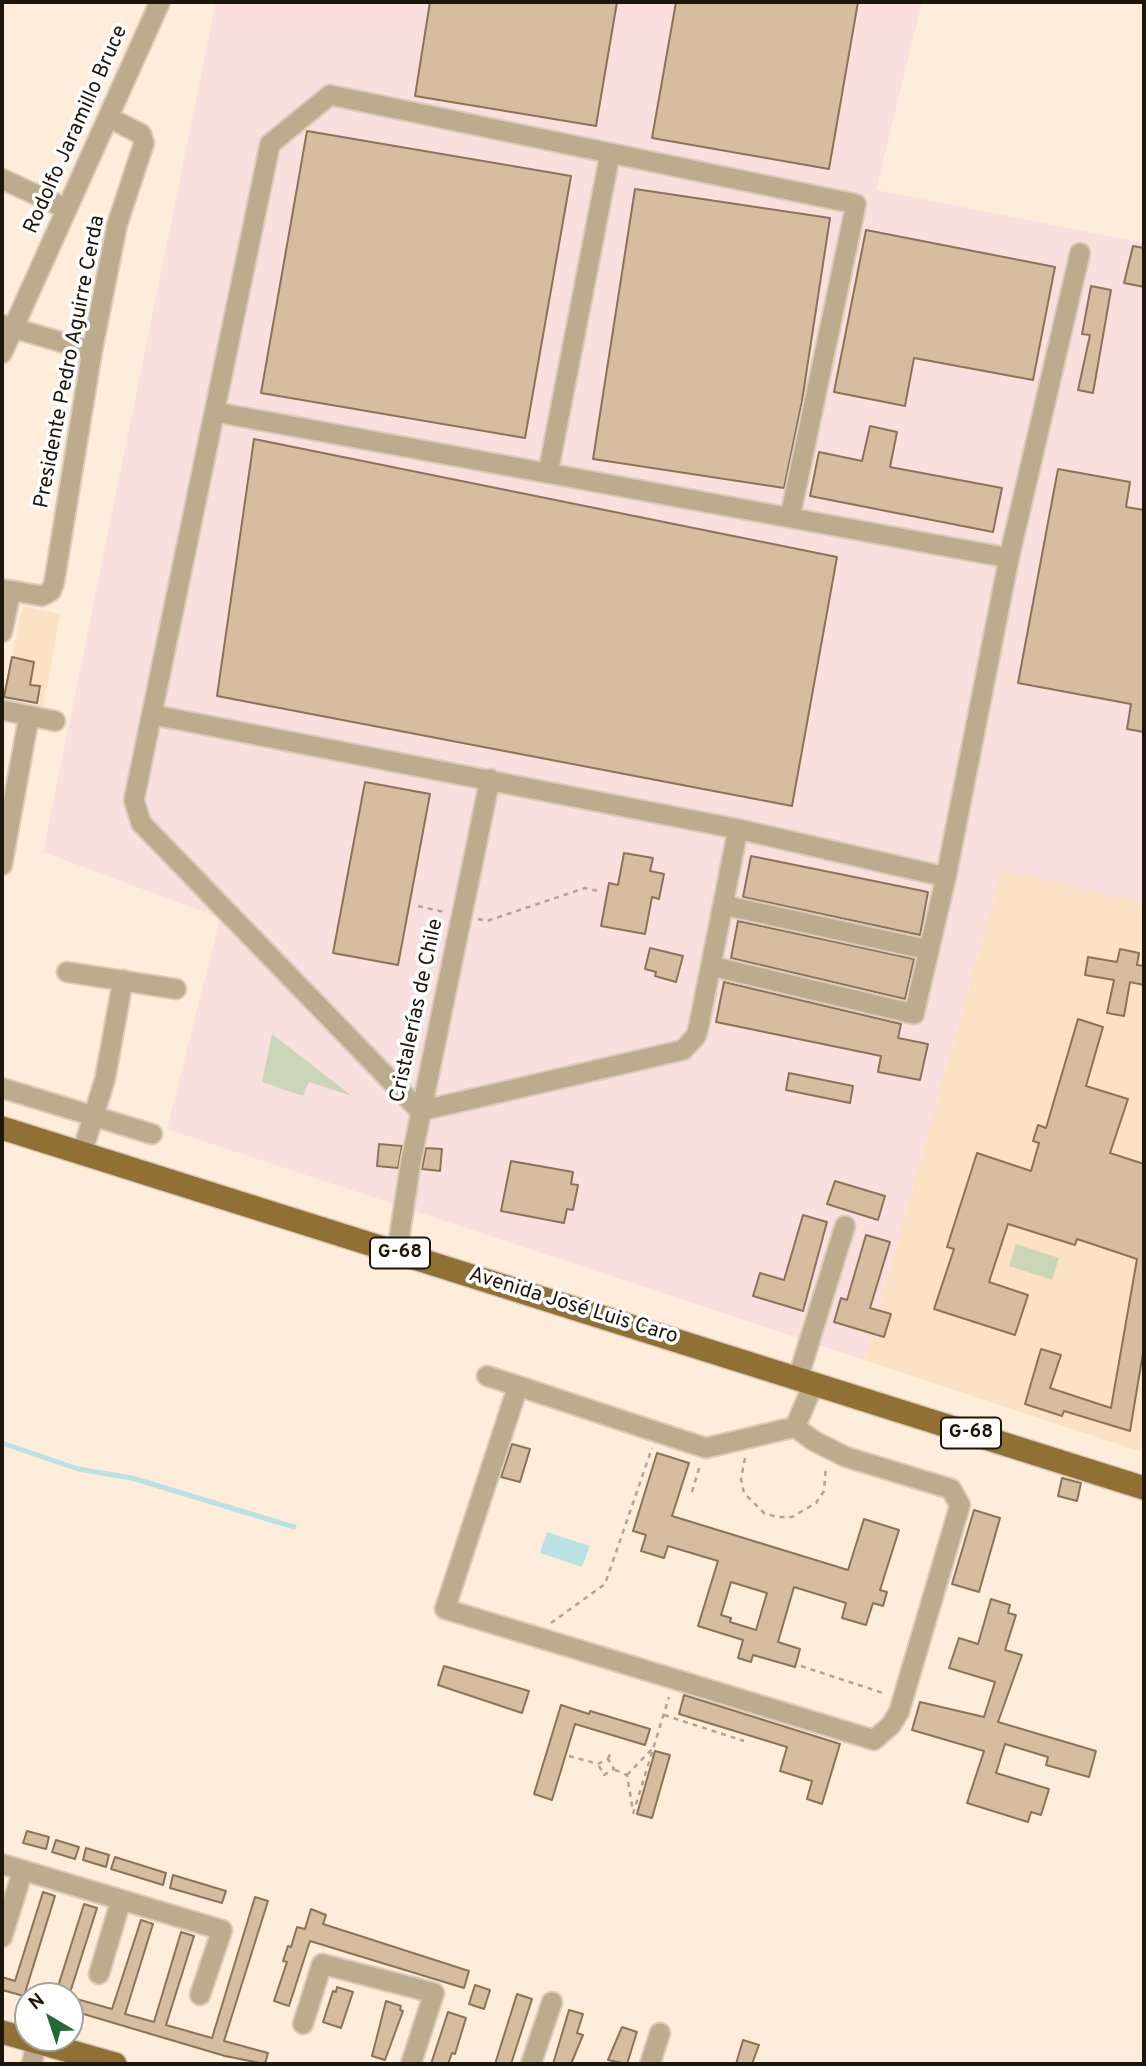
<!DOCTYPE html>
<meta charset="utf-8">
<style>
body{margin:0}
#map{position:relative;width:1146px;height:2066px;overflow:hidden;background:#feeddb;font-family:Overpass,sans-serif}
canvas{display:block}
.frame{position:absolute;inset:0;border:4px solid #1f160b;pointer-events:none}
.north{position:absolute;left:14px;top:1982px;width:70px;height:70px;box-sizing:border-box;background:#fff;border:2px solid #a5a29d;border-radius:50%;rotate:321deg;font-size:19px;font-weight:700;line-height:28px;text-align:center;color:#1f160b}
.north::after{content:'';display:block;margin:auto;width:24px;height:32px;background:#256a35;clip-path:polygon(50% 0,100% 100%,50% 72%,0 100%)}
</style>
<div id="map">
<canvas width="1146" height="2066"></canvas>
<div class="frame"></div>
<div class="north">N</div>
</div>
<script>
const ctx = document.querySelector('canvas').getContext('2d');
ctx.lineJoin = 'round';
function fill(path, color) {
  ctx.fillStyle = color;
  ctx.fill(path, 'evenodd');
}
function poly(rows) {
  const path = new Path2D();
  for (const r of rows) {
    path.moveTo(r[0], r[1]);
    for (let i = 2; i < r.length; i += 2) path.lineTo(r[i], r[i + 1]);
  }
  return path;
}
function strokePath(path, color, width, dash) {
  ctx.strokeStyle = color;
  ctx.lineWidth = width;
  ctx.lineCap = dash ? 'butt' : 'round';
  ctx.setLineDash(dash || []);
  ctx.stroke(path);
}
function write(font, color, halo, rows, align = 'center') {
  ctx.font = font + ' Overpass,sans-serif';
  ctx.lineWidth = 7;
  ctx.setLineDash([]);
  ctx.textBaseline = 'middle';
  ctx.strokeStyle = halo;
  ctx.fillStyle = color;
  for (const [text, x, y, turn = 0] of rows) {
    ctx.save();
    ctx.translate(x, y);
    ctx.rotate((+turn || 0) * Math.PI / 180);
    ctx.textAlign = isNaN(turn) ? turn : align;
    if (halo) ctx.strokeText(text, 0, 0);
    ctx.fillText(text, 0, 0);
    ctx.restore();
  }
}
fill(poly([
 [23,606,60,614,44,706,2,700],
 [1002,868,1144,904,1142,1452,864,1360]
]), '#fce2c5');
fill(poly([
 [216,2,922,2,876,190,1144,243,1144,904,1002,869,864,1360,167,1129,220,918,43,852]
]), '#fadfdf');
fill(poly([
 [272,1034,352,1096,309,1082,303,1096,262,1082],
 [1016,1244,1059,1258,1052,1280,1009,1266]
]), '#cbd5b8');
fill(poly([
 [547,1532,590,1546,582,1567,540,1553]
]), '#bae2e2');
strokePath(poly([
 [2,1443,78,1469,132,1478,294,1527]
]), '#bae2e2', 5);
const building = poly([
 [430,2,617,2,596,126,415,96,430,2],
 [676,2,858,2,829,169,652,138,676,2],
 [307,131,571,176,525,438,261,393,307,131],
 [635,189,830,218,802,401,784,488,593,459,635,189],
 [866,230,1055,267,1033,380,914,358,905,406,834,392,866,230],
 [1133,246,1144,248,1144,287,1124,283,1133,246],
 [1091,286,1111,290,1093,393,1078,390,1090,335,1082,334,1091,286],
 [870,426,897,432,890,467,1002,488,993,532,810,496,819,452,862,461,870,426],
 [254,439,837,557,792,806,217,696,254,439],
 [1058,469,1130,482,1126,507,1144,510,1144,732,1127,729,1131,704,1018,683,1058,469],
 [12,657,34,662,30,685,40,686,37,703,4,697,12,657],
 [365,782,430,794,398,965,333,953,365,782],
 [624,853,653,858,650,871,664,874,659,899,652,897,645,934,601,926,609,883,618,885,624,853],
 [751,856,928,892,920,935,743,897,751,856],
 [738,921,914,959,905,999,731,958,738,921],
 [650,948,683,956,676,982,655,976,656,972,645,969,650,948],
 [1120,949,1139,953,1137,965,1144,966,1144,985,1130,982,1124,1016,1107,1013,1114,980,1085,975,1088,957,1117,962,1120,949],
 [724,982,901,1024,898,1038,928,1044,920,1080,878,1072,881,1056,716,1022,724,982],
 [1078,1019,1103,1027,1086,1086,1128,1099,1110,1153,1144,1164,1144,1347,1130,1431,1064,1411,1062,1416,1025,1404,1041,1349,1061,1355,1050,1388,1111,1408,1137,1259,1077,1239,1075,1245,1008,1224,989,1282,1028,1295,1015,1335,934,1309,954,1249,947,1247,977,1153,1031,1171,1039,1143,1033,1141,1038,1125,1046,1128,1078,1019],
 [789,1073,853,1086,850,1103,786,1090,789,1073],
 [379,1144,402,1146,398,1168,377,1166,379,1144],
 [426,1148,442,1149,440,1171,422,1169,426,1148],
 [511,1161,573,1172,571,1184,578,1185,573,1210,567,1209,564,1223,501,1211,511,1161],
 [835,1181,885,1196,878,1220,827,1204,835,1181],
 [803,1215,827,1222,803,1311,753,1296,760,1273,784,1280,803,1215],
 [866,1235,890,1242,870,1308,891,1314,884,1337,834,1322,841,1298,847,1300,866,1235],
 [512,1444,530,1449,520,1482,501,1477,512,1444],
 [657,1453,689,1463,672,1516,848,1570,864,1519,899,1530,880,1590,887,1592,883,1606,873,1603,866,1625,842,1618,846,1603,794,1587,778,1642,800,1649,795,1667,753,1655,751,1662,738,1658,743,1640,698,1626,718,1561,668,1546,664,1558,641,1551,646,1535,633,1531,657,1453],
 [731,1582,767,1593,756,1630,730,1622,731,1618,721,1615,731,1582],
 [1062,1478,1081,1483,1077,1501,1058,1496,1062,1478],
 [974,1510,1000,1518,979,1592,952,1584,974,1510],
 [991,1599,1010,1605,1008,1613,1016,1615,1005,1650,1022,1655,998,1722,1096,1751,1089,1777,1046,1765,1048,1757,1005,1744,996,1773,1049,1789,1041,1815,1031,1812,1028,1822,967,1803,984,1751,912,1730,920,1702,984,1717,995,1682,949,1668,959,1638,978,1644,991,1599],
 [444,1666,529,1691,522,1713,438,1685,444,1666],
 [684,1695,840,1744,822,1804,807,1799,812,1781,780,1771,787,1747,679,1714,684,1695],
 [561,1705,589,1714,590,1711,650,1729,645,1745,575,1724,552,1800,534,1794,561,1705],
 [655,1751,670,1755,652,1818,637,1814,655,1751],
 [27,1831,49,1837,46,1849,23,1843,27,1831],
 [56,1840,79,1847,75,1859,52,1852,56,1840],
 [86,1848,109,1855,106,1867,83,1860,86,1848],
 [115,1857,166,1873,163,1885,111,1869,115,1857],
 [173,1875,226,1891,222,1903,170,1888,173,1875],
 [43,1892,55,1896,24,1996,2,1990,2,1977,15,1981,43,1892],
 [255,1897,268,1901,224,2041,268,2053,265,2064,225,2056,70,2010,73,1998,112,2009,141,1920,153,1924,125,2014,154,2022,181,1932,194,1936,166,2025,212,2038,255,1897],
 [84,1904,97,1908,69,1996,55,1996,84,1904],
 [311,1909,326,1915,323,1924,469,1971,464,1988,310,1941,289,2006,274,2001,287,1962,283,1961,288,1946,291,1947,297,1927,305,1929,311,1909],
 [475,1985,490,1990,484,2009,469,2004,475,1985],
 [337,1987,353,1992,341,2028,323,2022,333,1991,336,1992,337,1987],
 [517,1994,532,1999,511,2064,495,2064,517,1994],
 [386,2001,401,2006,400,2010,403,2011,385,2060,372,2056,386,2001],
 [569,2010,583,2014,577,2033,583,2035,571,2064,553,2064,569,2010],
 [448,2012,466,2018,455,2054,452,2053,448,2064,431,2064,448,2012],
 [622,2027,637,2032,627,2064,608,2060,622,2027],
 [743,2040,759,2045,752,2064,736,2064,743,2040]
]);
fill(building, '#d7bda0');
strokePath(building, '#8b7358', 2);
const minor = poly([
 [2,179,67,209],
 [3,325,92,351],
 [2,353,160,2],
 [215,412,1009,558],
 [548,473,610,154],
 [2,589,42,596,51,591,54,583,92,351,117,225,144,143,141,134,108,117],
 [2,632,11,591],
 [2,710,55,721],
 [154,715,738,829,946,877],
 [738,829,699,1025,696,1036,683,1050,420,1111,141,823,134,800,270,144,330,95,856,204,790,517],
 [2,865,29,716],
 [723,905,929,950],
 [711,966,914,1014,946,877,1009,558,1080,253],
 [67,972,176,989],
 [2,1088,152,1134],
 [82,1153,105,1079,123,980],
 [397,1252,411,1161,490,779],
 [487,1376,518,1386,657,1432,706,1448,795,1427,814,1441,846,1457,951,1489,960,1505,899,1712,891,1725,874,1740,445,1609,518,1386],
 [798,1378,845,1226],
 [795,1427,814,1383],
 [2,1864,222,1930,200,1995],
 [2,1937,23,1870],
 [99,1974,121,1900],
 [303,2024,322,1964,434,1993,411,2064],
 [32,2064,36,2042],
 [531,2064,552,2002],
 [650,2064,660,2033]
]);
const major = poly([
 [2,1128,1144,1488],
 [2,2032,115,2064]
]);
strokePath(minor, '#dacbba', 23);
strokePath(major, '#dacbba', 26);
strokePath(poly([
 [418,906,444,912],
 [478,919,487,921,585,888,598,891],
 [745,1458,741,1479,744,1493,764,1513,777,1517,792,1517,816,1503,824,1491,826,1466],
 [692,1492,700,1465],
 [551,1623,605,1584,652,1448],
 [801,1666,886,1694],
 [664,1715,744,1741],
 [569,1756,598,1764,608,1759,614,1769,604,1775,598,1764],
 [608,1759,611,1751],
 [615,1770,627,1775,633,1811],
 [627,1775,652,1749],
 [633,1814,669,1697]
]), '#b2a494', 2.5, [5, 5]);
strokePath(minor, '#bcab8d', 19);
strokePath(major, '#907035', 23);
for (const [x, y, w] of [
 [400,1253,60],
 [971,1433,60]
]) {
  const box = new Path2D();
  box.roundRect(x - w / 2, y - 15.5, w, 31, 5);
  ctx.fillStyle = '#fff';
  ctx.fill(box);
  strokePath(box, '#1f160b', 2);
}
write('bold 19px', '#1f160b', null, [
 ["G-68",400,1253],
 ["G-68",971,1433]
]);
write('21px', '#1f160b', '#fff', [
 ["Rodolfo Jaramillo Bruce",77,130,-66],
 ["Presidente Pedro Aguirre Cerda",71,362,-79],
 ["Cristalerías de Chile",418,1011,-78],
 ["Avenida José Luis Caro",573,1307,17]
]);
</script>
